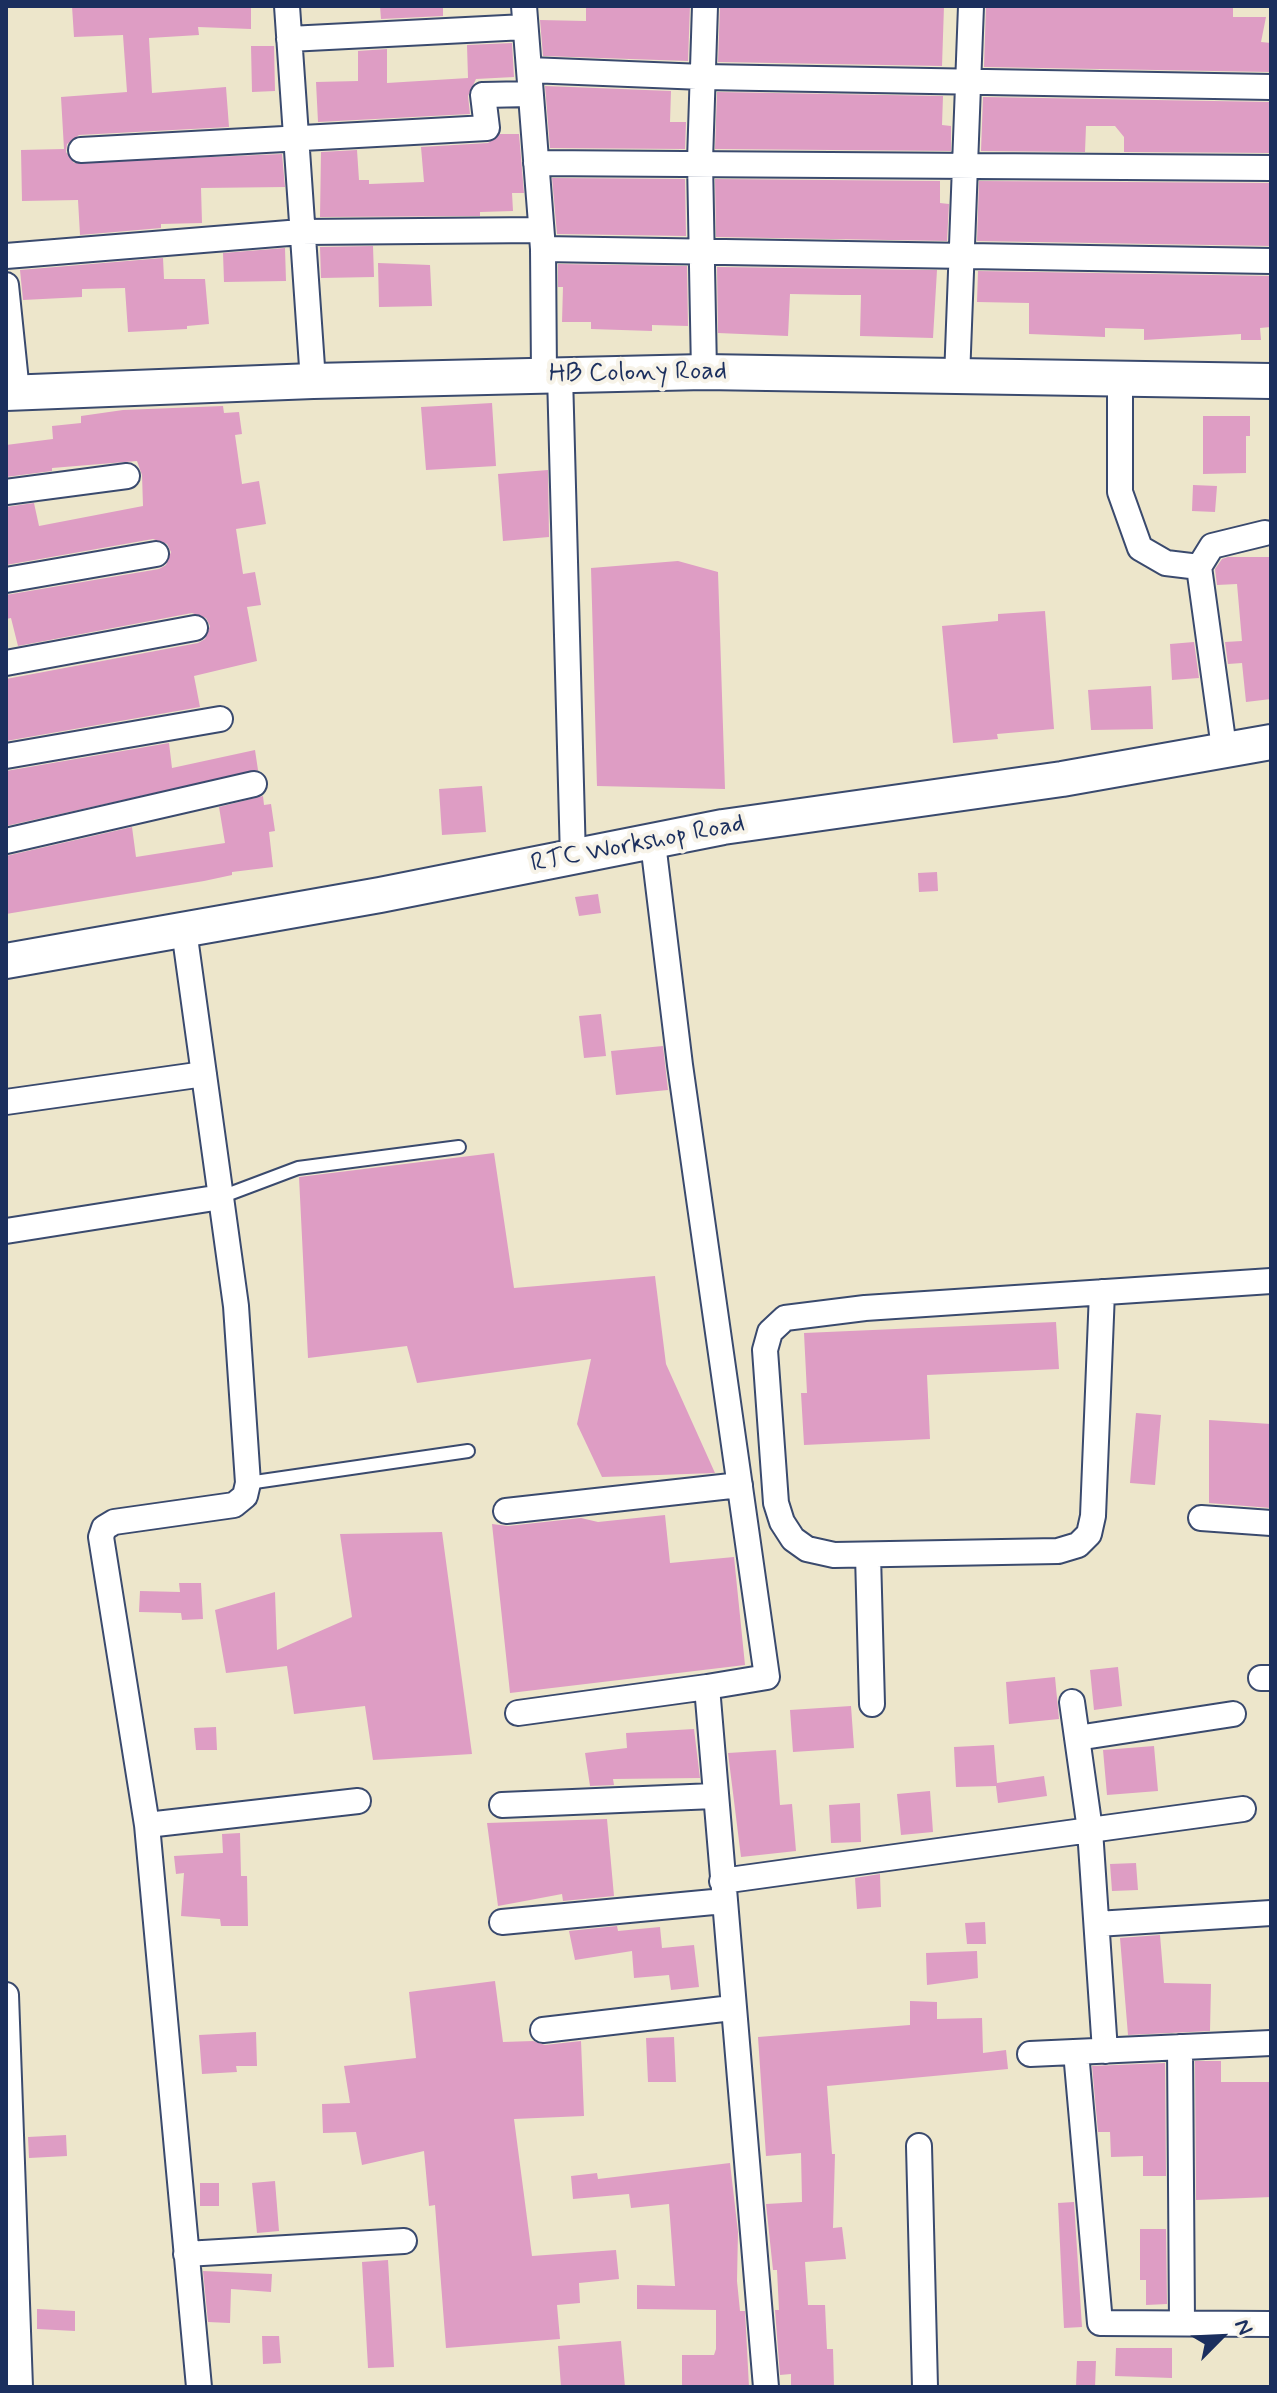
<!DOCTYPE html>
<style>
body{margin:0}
#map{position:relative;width:1277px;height:2393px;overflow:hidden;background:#ede6cb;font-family:Mynerve,sans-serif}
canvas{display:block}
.frame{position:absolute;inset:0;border:8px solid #1b2f5e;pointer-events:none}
.north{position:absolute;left:1181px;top:2297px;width:80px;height:80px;-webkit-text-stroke:6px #f7f3e8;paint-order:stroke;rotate:66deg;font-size:22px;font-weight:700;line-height:32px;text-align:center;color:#1b2f5e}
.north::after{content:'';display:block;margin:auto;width:28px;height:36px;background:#1b2f5e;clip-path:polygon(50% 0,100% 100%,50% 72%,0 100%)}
</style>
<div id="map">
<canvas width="1277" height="2393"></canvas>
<div class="frame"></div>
<div class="north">N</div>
</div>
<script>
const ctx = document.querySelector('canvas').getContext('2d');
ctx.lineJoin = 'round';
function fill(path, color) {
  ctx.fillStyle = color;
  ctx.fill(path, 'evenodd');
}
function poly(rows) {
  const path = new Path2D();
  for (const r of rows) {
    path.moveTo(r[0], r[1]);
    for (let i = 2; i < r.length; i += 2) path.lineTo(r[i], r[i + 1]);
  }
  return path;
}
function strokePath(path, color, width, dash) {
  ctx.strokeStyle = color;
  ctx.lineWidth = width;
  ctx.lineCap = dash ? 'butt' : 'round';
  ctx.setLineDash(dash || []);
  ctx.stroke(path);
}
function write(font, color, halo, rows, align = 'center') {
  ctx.font = font + ' Mynerve,sans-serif';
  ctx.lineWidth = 8;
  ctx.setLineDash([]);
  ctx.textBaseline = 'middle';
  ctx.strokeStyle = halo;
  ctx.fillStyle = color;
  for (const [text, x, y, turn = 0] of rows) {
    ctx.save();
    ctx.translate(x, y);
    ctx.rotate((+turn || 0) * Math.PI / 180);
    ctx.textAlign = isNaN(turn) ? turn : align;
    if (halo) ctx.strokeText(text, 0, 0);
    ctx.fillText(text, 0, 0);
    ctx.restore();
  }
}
fill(poly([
 [72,6,251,6,251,29,198,27,199,35,149,38,152,93,226,87,229,127,79,135,67,144,66,152,74,163,282,154,285,187,201,188,202,223,161,224,161,228,80,235,78,200,22,201,21,150,64,149,61,97,127,92,123,35,74,37],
 [380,6,443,6,443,16,381,19],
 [586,6,690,6,688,61,543,56,540,20,586,21],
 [720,6,944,6,942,66,718,62],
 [986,6,1233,6,1233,17,1266,17,1261,42,1271,43,1271,72,984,67],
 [512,43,514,77,476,79,468,96,470,114,318,122,316,82,358,81,358,51,387,49,387,83,468,78,467,45],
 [251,46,274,46,275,91,252,92],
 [545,86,671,91,670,122,686,122,685,149,550,148],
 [717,92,943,96,942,125,951,126,951,151,715,149],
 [983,97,1271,102,1271,153,1124,152,1124,137,1115,126,1086,126,1085,152,981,151],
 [500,134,519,134,524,193,512,193,513,211,480,212,480,216,320,217,321,152,357,150,359,180,369,180,369,184,424,182,421,147,488,143],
 [552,178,685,179,686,236,557,234],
 [715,179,940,181,940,203,949,204,947,241,716,237],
 [979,181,1271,183,1271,246,977,241],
 [373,246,374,277,321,278,320,247],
 [285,248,286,281,224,282,223,253],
 [163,258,164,279,205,279,209,324,187,326,187,329,128,332,125,288,82,289,82,297,23,300,20,270],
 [378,263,430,265,432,306,379,307],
 [558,264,687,266,688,326,652,325,652,331,591,329,591,322,562,322,563,287,558,287],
 [717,267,937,270,933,338,860,336,861,295,842,295,790,294,788,336,718,333],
 [978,271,1271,276,1271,327,1260,328,1261,340,1241,340,1241,334,1144,340,1144,329,1105,328,1105,337,1029,334,1029,303,977,302],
 [492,403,496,466,426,470,421,407],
 [223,406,224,413,239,412,242,434,235,435,242,484,259,481,266,524,236,529,243,574,255,572,261,605,247,607,257,661,194,676,200,707,6,741,6,679,198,643,205,639,210,626,206,618,192,613,18,646,11,618,6,619,6,595,159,569,166,565,171,552,167,544,153,539,6,565,6,507,34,503,39,526,143,506,142,475,137,461,52,468,52,471,6,477,6,445,53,439,52,426,81,423,81,416,123,410],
 [1203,416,1250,416,1250,436,1246,436,1246,473,1203,474],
 [548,470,549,537,503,541,498,474],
 [1193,485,1217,486,1215,512,1192,511],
 [1228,557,1271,557,1271,699,1246,702,1242,663,1228,664,1225,642,1242,641,1237,584,1217,585,1215,569,1222,559],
 [678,561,718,572,725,789,597,786,591,568],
 [1045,611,1054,729,997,734,998,739,953,743,942,626,998,621,998,614],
 [1194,642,1199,678,1172,680,1170,644],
 [1151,686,1153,729,1091,730,1088,690],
 [169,743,172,768,255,750,258,770,6,826,6,771],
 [482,786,486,832,442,835,439,789],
 [263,796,264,805,271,804,275,831,269,832,273,867,232,872,232,875,204,881,6,914,6,856,132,827,136,857,225,843,219,807],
 [937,872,938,891,919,892,918,873],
 [598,894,601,913,579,916,575,897],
 [601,1014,606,1056,584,1058,579,1016],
 [663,1046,668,1090,616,1095,611,1051],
 [494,1153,514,1288,655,1276,666,1364,715,1473,602,1477,577,1424,591,1359,417,1383,407,1346,308,1358,299,1177],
 [1056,1322,1059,1369,927,1375,930,1439,804,1445,801,1393,807,1393,804,1333],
 [1136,1413,1161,1415,1155,1485,1130,1483],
 [1209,1420,1271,1424,1271,1508,1209,1503],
 [665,1515,670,1563,734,1557,745,1665,510,1693,492,1524,508,1526,581,1518,598,1522],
 [442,1532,472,1754,373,1760,365,1706,294,1714,287,1666,226,1673,215,1610,275,1592,277,1650,352,1617,340,1534],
 [179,1583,201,1583,203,1619,182,1620,181,1613,139,1612,140,1591,180,1592],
 [1118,1667,1122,1706,1094,1710,1090,1670],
 [1055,1677,1059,1719,1009,1724,1006,1682],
 [851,1706,854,1748,793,1752,790,1710],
 [216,1727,217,1750,196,1750,194,1728],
 [694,1729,700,1778,613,1779,614,1785,590,1786,585,1753,627,1748,626,1733],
 [994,1745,997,1783,1044,1776,1047,1796,998,1803,996,1786,956,1787,954,1747],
 [1154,1746,1158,1791,1107,1795,1103,1750],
 [776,1750,780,1805,792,1804,796,1851,741,1857,728,1753],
 [930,1791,933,1832,901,1835,897,1794],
 [860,1803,861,1842,831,1843,829,1805],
 [607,1819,614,1896,563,1901,562,1894,498,1906,487,1823],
 [240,1833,241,1876,247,1876,248,1926,221,1926,220,1919,181,1916,184,1873,176,1874,174,1856,223,1853,222,1834],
 [1136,1863,1138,1890,1112,1891,1110,1864],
 [880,1874,881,1907,857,1909,855,1878],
 [985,1922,986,1944,967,1944,965,1923],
 [617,1926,618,1931,660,1927,662,1948,694,1945,699,1987,671,1990,669,1975,634,1978,632,1951,575,1960,569,1931],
 [1160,1935,1164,1983,1211,1984,1210,2031,1128,2035,1120,1938],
 [977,1951,978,1978,927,1985,926,1953],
 [495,1981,503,2042,533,2041,545,2045,581,2041,584,2116,514,2119,532,2256,616,2250,619,2279,579,2283,580,2303,557,2305,560,2339,446,2348,435,2205,429,2206,424,2151,362,2165,356,2132,323,2133,322,2104,350,2103,344,2066,416,2058,409,1992],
 [910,2001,937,2002,937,2019,982,2018,983,2053,1006,2050,1008,2069,827,2086,832,2154,835,2154,833,2228,842,2227,846,2259,805,2262,808,2305,825,2305,827,2349,833,2349,834,2387,791,2387,791,2374,780,2375,775,2310,779,2310,777,2270,773,2270,766,2204,802,2202,801,2153,766,2156,758,2037,910,2025],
 [256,2032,257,2066,236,2066,237,2072,202,2074,199,2035],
 [674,2037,676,2082,648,2082,646,2038],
 [1195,2061,1221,2061,1221,2082,1271,2082,1271,2197,1196,2200],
 [1165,2063,1166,2176,1143,2176,1143,2156,1111,2157,1110,2132,1098,2132,1092,2066],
 [66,2135,67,2156,29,2158,28,2137],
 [730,2163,738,2232,737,2281,740,2311,745,2311,749,2387,682,2387,682,2355,714,2355,716,2349,716,2310,637,2309,637,2285,675,2286,669,2204,631,2208,629,2194,573,2199,571,2176,597,2173,598,2179],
 [275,2181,279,2231,257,2233,252,2183],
 [200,2183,219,2183,219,2206,200,2206],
 [1074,2202,1082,2327,1064,2328,1058,2203],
 [1140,2229,1166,2229,1167,2304,1146,2305,1146,2280,1140,2280],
 [388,2260,394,2367,368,2368,362,2262],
 [203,2271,272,2274,271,2292,231,2289,230,2323,208,2322],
 [37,2309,75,2311,75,2331,37,2329],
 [262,2336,279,2336,281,2363,263,2364],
 [621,2341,625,2387,561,2387,558,2346],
 [1116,2348,1172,2348,1172,2378,1115,2376],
 [1077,2361,1096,2361,1095,2387,1076,2387]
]), '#de9dc4');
const lane = poly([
 [221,1197,298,1168,459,1147],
 [248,1483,468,1451]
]);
const street = poly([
 [287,6,313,381],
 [524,6,543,249,1271,261],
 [289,39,525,27],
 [529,70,703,77,1271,87],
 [81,150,487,128,483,95,530,94],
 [536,163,1271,168],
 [543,249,544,375],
 [6,256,301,232,541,230],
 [6,285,17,392],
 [704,372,700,161,705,6],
 [560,375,573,859],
 [957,378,971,6],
 [1120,380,1120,492,1140,548,1166,563,1199,567],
 [6,492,127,476],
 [6,580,156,554],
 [6,663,195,628],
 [1224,748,1199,567,1212,546,1265,533],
 [6,756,220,719],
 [6,841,254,784],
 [653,843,680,1065,767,1677,707,1687,766,2387],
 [184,930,236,1306,248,1483,245,1496,234,1505,114,1522,104,1528,101,1537,147,1825,358,1801],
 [6,1102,204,1074],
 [6,1231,221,1197],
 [1102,1292,1093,1516,1089,1534,1078,1545,1058,1551,834,1555,807,1549,793,1539,782,1522,776,1503,765,1350,770,1332,785,1318,865,1308,1271,1281],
 [506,1511,740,1485],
 [1201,1518,1271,1523],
 [868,1555,872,1704],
 [1261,1678,1271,1678],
 [1072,1702,1090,1830,1243,1809],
 [518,1713,707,1687],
 [1077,1738,1233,1714],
 [502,1805,714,1796],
 [147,1825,199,2387],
 [722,1881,1090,1830,1105,2051],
 [502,1922,724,1901],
 [1097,1924,1271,1913],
 [6,1995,20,2387],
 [543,2030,732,2008],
 [1180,2047,1182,2322],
 [1076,2052,1100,2323,1271,2324],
 [1030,2054,1271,2043],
 [919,2146,925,2387],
 [186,2254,404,2241]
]);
const secondary = poly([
 [6,393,313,381,704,372,1271,381],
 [6,961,380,895,723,827,1062,779,1271,742]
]);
strokePath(lane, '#3a4a6e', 16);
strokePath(street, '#3a4a6e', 28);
strokePath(secondary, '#3a4a6e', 38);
strokePath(lane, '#fff', 12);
strokePath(street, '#fff', 24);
strokePath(secondary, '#fff', 34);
write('26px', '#1b2f5e', '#f7f3e8', [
 ["HB Colony Road",638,374,-1],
 ["RTC Workshop Road",638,845,-11]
]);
</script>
